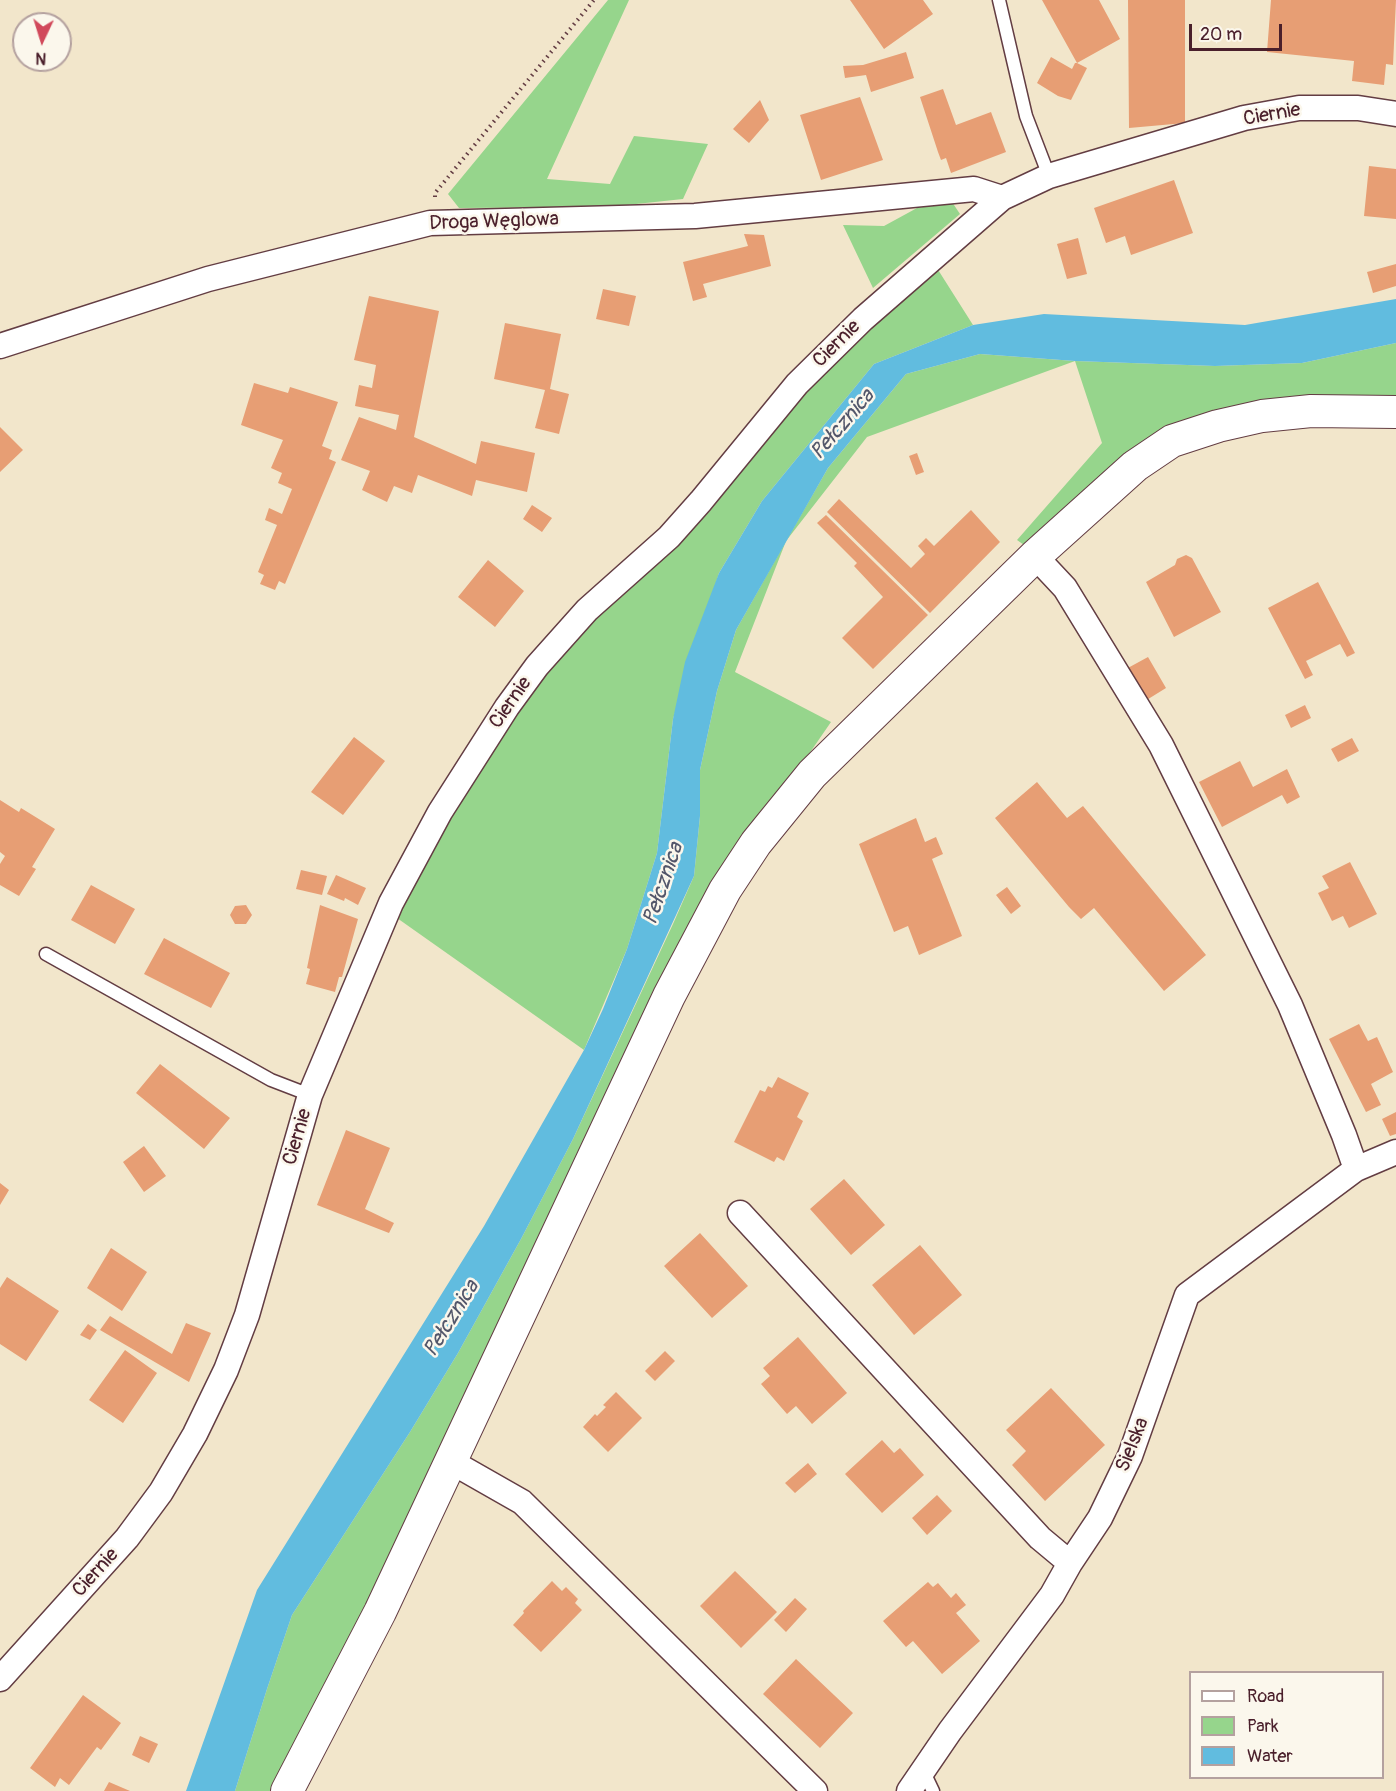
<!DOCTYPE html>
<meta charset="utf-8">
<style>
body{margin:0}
#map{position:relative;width:1396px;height:1791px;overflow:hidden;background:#f2e6cb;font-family:Pangolin,sans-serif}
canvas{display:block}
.legend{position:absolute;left:1189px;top:1671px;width:195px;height:108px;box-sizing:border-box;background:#fbf7ec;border:2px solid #b4a19f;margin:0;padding:8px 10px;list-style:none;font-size:18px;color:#4a1f2b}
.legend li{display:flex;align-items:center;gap:12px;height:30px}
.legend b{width:30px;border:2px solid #b4a19f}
.north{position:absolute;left:12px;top:12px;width:60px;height:60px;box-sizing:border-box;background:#fbf7ec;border:2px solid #b4a19f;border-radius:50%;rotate:184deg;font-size:16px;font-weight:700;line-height:24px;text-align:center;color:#4a1f2b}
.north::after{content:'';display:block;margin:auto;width:21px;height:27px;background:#d1495b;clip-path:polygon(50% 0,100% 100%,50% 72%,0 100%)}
.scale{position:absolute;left:1189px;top:24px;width:93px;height:27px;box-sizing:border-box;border:3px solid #4a1f2b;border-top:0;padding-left:8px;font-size:18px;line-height:21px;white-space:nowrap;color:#4a1f2b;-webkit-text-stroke:4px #fbf7ec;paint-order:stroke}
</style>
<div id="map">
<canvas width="1396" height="1791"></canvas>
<ul class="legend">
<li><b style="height:8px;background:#fff"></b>Road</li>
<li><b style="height:16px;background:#96d58c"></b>Park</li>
<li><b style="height:16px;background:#61bcdf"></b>Water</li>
</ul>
<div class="north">N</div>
<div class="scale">20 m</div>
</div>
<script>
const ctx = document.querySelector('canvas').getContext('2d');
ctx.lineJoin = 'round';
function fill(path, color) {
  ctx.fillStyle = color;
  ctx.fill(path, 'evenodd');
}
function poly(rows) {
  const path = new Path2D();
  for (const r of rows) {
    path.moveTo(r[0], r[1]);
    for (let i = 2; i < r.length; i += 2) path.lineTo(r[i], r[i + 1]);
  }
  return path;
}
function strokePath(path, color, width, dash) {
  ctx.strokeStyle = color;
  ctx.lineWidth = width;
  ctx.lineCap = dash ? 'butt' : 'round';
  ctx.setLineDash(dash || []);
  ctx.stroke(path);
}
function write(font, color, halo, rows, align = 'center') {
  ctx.font = font + ' Pangolin,sans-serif';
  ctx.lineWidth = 5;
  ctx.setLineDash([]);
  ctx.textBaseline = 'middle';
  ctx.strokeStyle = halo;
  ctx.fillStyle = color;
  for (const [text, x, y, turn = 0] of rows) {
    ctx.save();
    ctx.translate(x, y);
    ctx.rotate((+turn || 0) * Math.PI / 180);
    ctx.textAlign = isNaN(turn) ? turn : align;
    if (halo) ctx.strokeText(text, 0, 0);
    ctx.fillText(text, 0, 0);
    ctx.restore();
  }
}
fill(poly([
 [608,0,629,0,547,179,610,184,634,136,708,144,683,199,608,207,459,208,448,194],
 [952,202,960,214,873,288,843,225,884,226,917,208],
 [935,265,973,325,874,364,762,501,719,573,673,719,657,853,627,949,584,1050,397,918,448,822,516,712,545,674,594,621,678,544,709,512,780,420,806,390],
 [1396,343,1396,398,1259,402,1024,545,1017,540,1102,443,1075,361,867,437,786,541,735,672,831,722,802,764,272,1791,235,1791,267,1689,292,1615,410,1432,458,1353,521,1239,573,1139,673,924,694,876,700,816,700,770,717,691,736,630,786,541,828,468,906,374,980,354,1075,361,1215,366,1302,363]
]), '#96d58c');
fill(poly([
 [1396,299,1396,343,1302,363,1215,366,1075,361,980,354,906,374,828,468,736,630,717,691,700,770,700,816,694,876,573,1139,521,1239,458,1353,410,1432,292,1615,267,1689,235,1791,186,1791,257,1590,484,1226,584,1050,603,1009,627,949,657,853,673,719,685,662,719,573,762,501,874,364,973,325,1044,314,1245,325]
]), '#61bcdf');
fill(poly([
 [850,0,923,0,933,14,884,49],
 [1042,0,1099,0,1120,39,1077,63,1087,68,1071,100,1058,96,1037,83,1051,57,1072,69,1075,63,1077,63],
 [1128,0,1185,0,1185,123,1129,128],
 [1271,0,1396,0,1393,65,1386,64,1384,85,1352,81,1354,61,1267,52],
 [906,52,914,78,871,92,866,75,845,78,843,66,863,65],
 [943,89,956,125,991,112,1006,152,951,173,946,158,941,160,938,152,920,97],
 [860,97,883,160,821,180,800,115],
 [760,100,769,120,749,143,733,129],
 [1369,166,1396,169,1396,219,1364,216],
 [1174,180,1193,233,1131,255,1125,236,1106,243,1094,208],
 [744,234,764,235,771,266,703,284,707,297,693,301,683,262,748,246],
 [1078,238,1087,274,1067,279,1057,244],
 [1396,264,1396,286,1373,293,1367,272],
 [603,289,636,296,629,326,596,319],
 [369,296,439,311,414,437,476,464,481,441,535,453,527,492,476,480,472,496,418,475,412,493,394,486,387,502,362,490,370,471,341,460,359,417,396,430,399,415,355,406,359,385,372,388,376,365,354,360],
 [505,323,561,334,550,389,569,394,559,434,535,428,545,390,494,379],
 [254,383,288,393,290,387,338,402,322,446,332,450,329,459,336,462,285,584,279,581,275,590,260,584,264,575,258,572,277,525,265,520,269,508,282,514,292,489,278,483,282,473,271,468,283,440,241,425],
 [0,427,23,450,0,472],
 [917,453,924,472,916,475,909,456],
 [839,499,911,568,925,554,918,546,926,538,934,546,971,510,1000,542,930,613,827,512],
 [532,505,552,518,542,532,523,519],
 [826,515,928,615,873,669,842,638,883,597,854,566,857,563,817,523],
 [1186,555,1192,558,1221,612,1174,637,1146,582,1175,565,1177,559],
 [488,560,524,591,495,627,458,597],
 [1318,582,1355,653,1347,657,1340,644,1306,661,1313,675,1305,679,1268,608],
 [1148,657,1166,688,1145,701,1126,669],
 [1305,705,1311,718,1291,728,1285,715],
 [354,737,385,761,343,815,311,792],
 [1352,738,1359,751,1338,762,1331,749],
 [1240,761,1253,787,1287,769,1300,797,1287,804,1282,795,1222,827,1199,782],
 [1037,782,1067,818,1083,806,1206,955,1164,991,1094,908,1081,919,1069,907,995,818],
 [0,800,19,812,21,808,55,829,32,867,36,869,19,896,0,885,0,864,5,856,0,852],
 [916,818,925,842,936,837,943,854,932,859,962,936,919,955,908,926,894,932,859,844],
 [1350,862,1377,914,1349,928,1343,916,1332,921,1318,893,1329,888,1322,876],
 [301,870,327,876,322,895,296,889],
 [336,875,366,888,358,905,345,898,344,901,327,894],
 [91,885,135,909,115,944,71,920],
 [1007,887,1021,906,1011,914,996,895],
 [246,905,252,915,246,924,235,924,230,915,235,906],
 [320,905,358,919,342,977,339,977,335,992,306,984,310,969,307,968],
 [164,938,230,973,211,1008,144,974],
 [1359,1024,1368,1041,1377,1037,1393,1072,1371,1084,1381,1105,1366,1112,1329,1039],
 [160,1064,230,1118,204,1149,136,1093],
 [778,1077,809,1093,797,1117,803,1121,784,1161,777,1157,774,1162,734,1142,760,1090,765,1092,768,1086,772,1088],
 [1396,1112,1396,1134,1390,1136,1382,1119],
 [346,1130,390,1148,365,1209,394,1223,389,1233,317,1205],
 [144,1146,166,1176,144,1192,123,1162],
 [844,1179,885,1225,851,1255,810,1209],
 [0,1183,9,1190,0,1205],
 [700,1233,748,1286,712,1318,664,1266],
 [920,1245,962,1295,914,1335,872,1285],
 [111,1248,147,1272,122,1311,87,1288],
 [7,1277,59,1311,26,1361,0,1344,0,1288],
 [110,1316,172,1354,186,1323,211,1333,189,1382,100,1330],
 [88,1324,97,1330,90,1340,80,1335],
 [798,1337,847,1393,812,1424,796,1406,787,1414,761,1384,770,1376,763,1368],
 [125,1350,157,1373,123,1423,89,1400],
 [665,1351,675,1361,655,1381,645,1371],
 [1051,1388,1105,1445,1045,1501,1012,1465,1026,1451,1006,1430],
 [616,1392,642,1418,608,1452,583,1427,595,1414,597,1416,606,1407,603,1405],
 [882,1440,894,1453,900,1448,924,1475,882,1513,845,1474],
 [808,1463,817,1474,795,1493,785,1483],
 [937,1495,952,1511,927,1535,912,1518],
 [735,1571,777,1612,741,1648,700,1606],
 [552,1581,562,1591,566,1587,578,1599,575,1603,582,1610,541,1652,513,1625,524,1613,523,1611],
 [928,1582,933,1587,938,1583,951,1598,956,1593,966,1605,956,1613,980,1641,942,1674,913,1641,906,1647,883,1621],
 [795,1598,807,1609,786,1632,774,1620],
 [796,1659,853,1713,820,1748,763,1694],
 [83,1695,121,1723,101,1750,97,1747,69,1785,60,1778,55,1787,30,1768],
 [140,1736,158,1744,149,1763,132,1755],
 [109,1782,130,1791,104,1791]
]), '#e79e74');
const service = poly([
 [999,0,1026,116,1049,176],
 [46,954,271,1080,310,1095],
 [923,1770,933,1791]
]);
const minor = poly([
 [0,346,208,279,430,223,695,216,974,189,1002,198],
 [1035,556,1065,588,1161,745,1290,1005,1344,1135,1356,1169],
 [740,1213,1040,1538,1070,1563],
 [450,1461,522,1502,815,1791],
 [0,1679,127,1538,161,1492,195,1434,226,1370,247,1315,310,1095,391,903,440,812,507,707,537,666,587,610,669,537,701,501,797,384,863,319,1002,198,1049,176,1244,118,1299,108,1358,108,1396,114],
 [909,1791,950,1731,1052,1595,1070,1563,1100,1518,1130,1456,1187,1295,1356,1169,1396,1152]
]);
const tertiary = poly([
 [287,1791,380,1612,669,996,725,890,756,843,812,774,1035,556,1135,466,1172,441,1218,426,1262,416,1311,411,1396,412]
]);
strokePath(service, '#633d43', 15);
strokePath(minor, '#633d43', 27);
strokePath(tertiary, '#633d43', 34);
strokePath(poly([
 [435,197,435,193,594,0]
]), '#633d43', 4, [1.5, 4.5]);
strokePath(service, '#fff', 12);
strokePath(minor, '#fff', 24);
strokePath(tertiary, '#fff', 32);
write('20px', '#4a1f2b', '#fbf7ec', [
 ["Ciernie",1272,115,-10],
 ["Droga Węglowa",494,222,-2],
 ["Ciernie",837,344,-45],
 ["Ciernie",511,703,-55],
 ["Ciernie",298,1137,-74],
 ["Sielska",1133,1445,-68],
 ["Ciernie",96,1573,-48]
]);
write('italic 21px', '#52566a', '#fbf7ec', [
 ["Pełcznica",843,425,-49],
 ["Pełcznica",664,884,-71],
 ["Pełcznica",452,1319,-58]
]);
</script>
